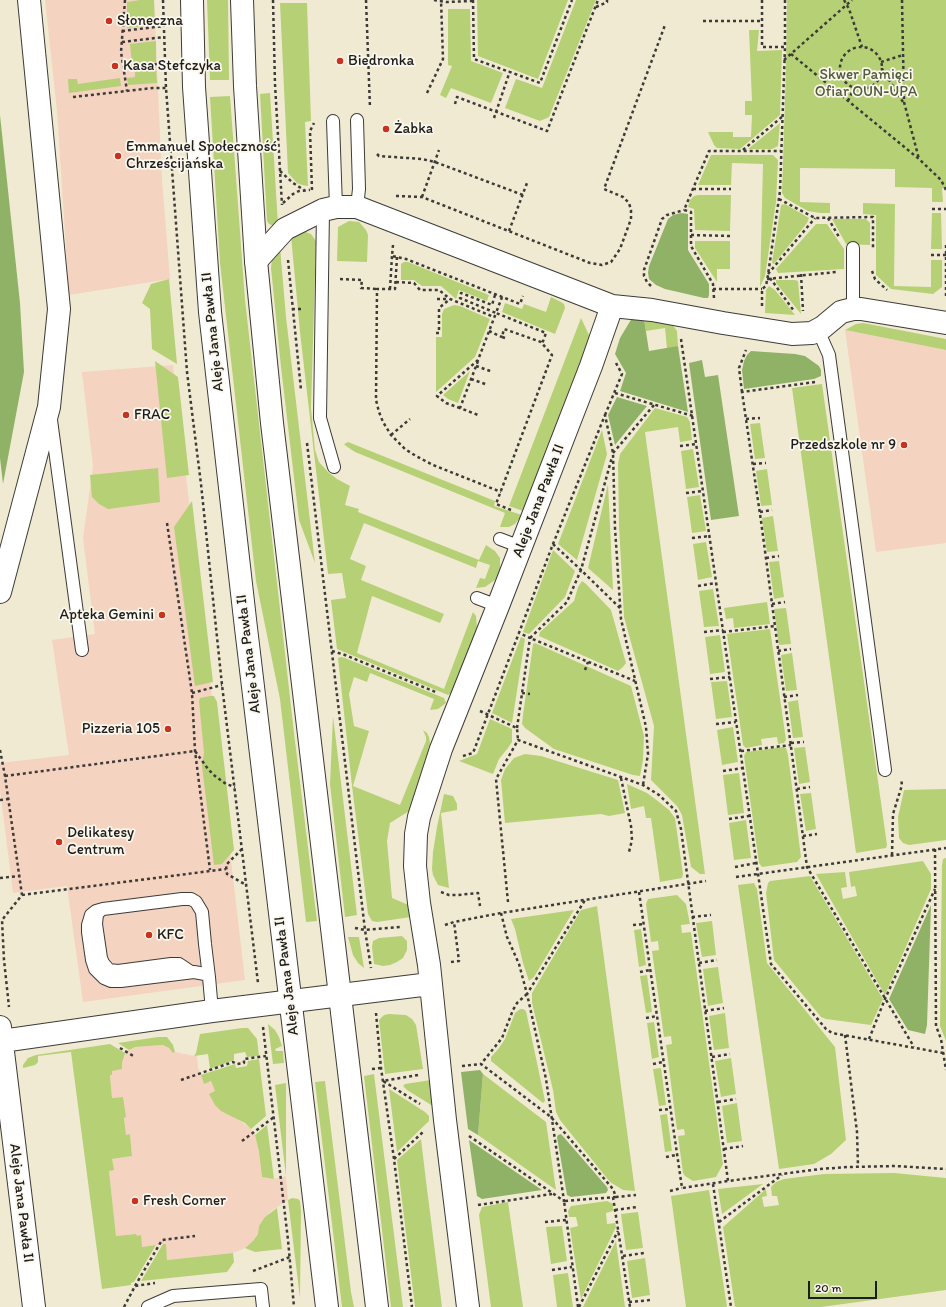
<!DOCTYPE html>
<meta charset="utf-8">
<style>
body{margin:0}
#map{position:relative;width:946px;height:1307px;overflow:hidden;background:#f1ead2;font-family:Itim,sans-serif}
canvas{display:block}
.scale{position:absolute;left:808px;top:1281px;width:69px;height:18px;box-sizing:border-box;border:2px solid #1c1c1c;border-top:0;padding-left:5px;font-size:12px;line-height:14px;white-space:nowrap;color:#1c1c1c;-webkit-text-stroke:3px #fbf7ec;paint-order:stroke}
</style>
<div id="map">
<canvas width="946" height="1307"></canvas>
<div class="scale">20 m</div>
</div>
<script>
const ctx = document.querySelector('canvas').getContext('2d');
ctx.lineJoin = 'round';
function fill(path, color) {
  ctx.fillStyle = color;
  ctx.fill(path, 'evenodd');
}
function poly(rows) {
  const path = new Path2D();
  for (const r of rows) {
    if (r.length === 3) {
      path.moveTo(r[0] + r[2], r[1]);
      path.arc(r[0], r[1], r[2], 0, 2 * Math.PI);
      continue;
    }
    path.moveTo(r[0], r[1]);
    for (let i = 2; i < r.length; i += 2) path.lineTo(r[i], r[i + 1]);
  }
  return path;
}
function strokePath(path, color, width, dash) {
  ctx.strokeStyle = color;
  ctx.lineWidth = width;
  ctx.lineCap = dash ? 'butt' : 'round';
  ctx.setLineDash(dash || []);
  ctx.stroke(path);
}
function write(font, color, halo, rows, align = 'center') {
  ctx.font = font + ' Itim,sans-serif';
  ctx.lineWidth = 3.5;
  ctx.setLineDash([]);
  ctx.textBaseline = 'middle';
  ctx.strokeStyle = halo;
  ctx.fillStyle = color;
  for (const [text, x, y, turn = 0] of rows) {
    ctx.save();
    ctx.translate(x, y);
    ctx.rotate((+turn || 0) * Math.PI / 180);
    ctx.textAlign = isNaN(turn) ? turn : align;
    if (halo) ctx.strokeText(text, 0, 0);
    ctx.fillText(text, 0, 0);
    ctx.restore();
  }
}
fill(poly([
 [45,0,154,0,162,180,170,279,69,295,57,111],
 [845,330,946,350,946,543,876,552],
 [173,365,245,980,83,1002,67,886,13,893,0,790,0,763,69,755,52,640,95,634,83,538,93,466,82,372],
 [163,1045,169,1048,174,1053,175,1052,194,1056,197,1055,198,1067,204,1083,211,1081,215,1091,239,1120,251,1129,255,1135,259,1152,262,1177,274,1179,286,1176,288,1200,270,1212,259,1226,258,1234,253,1241,245,1248,233,1253,167,1260,165,1244,142,1247,135,1234,116,1236,109,1171,112,1159,132,1156,130,1134,126,1135,122,1097,112,1098,110,1075,112,1071,122,1063,125,1053,129,1050,135,1047]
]), '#f4d3c0');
fill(poly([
 [140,0,154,0,155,25,127,28,127,2],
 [207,0,228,0,229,80,210,80],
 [477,0,568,0,538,79,478,56],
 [576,0,596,0,549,117,540,121,505,108,516,79,542,88],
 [787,0,946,0,946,188,942,188,943,202,932,202,932,188,895,187,895,169,800,168,800,202,830,203,830,213,820,213,808,211,785,198,782,193,786,69],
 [280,3,307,3,311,121,305,122,308,186,302,185,297,183,288,173],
 [448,9,470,9,471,61,503,73,491,103,451,88,446,98,440,95,452,66,448,65],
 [749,30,759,30,757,51,782,50,780,115,740,149,717,148,714,145,708,132,733,132,733,137,751,137,752,115,745,115,745,101,752,101],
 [156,41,156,62,132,65,130,44],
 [156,67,157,83,128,85,127,78,135,77,135,70],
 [120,78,121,86,69,93,68,79,77,79,78,84],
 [270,93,278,225,276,227,269,224,267,221,260,94],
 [230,96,245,300,294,733,317,921,306,922,280,699,256,581,220,263,210,97],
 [780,123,778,146,772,149,748,149],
 [711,155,773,155,778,160,776,202,765,276,760,287,763,164,732,163,731,185,698,185],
 [698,195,731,195,730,231,695,230,694,209,688,207,690,200,694,196],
 [863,203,895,204,894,286,931,287,931,260,942,260,942,287,933,294,891,289,876,275,876,215,863,214],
 [785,204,809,218,807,223,774,264,772,263,781,205],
 [932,213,941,213,942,249,931,249],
 [832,219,866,219,870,223,870,245,846,244],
 [349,221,359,222,366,230,368,235,367,262,337,261,338,227],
 [816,224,827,224,844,249,844,269,778,273,776,269],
 [303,231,311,234,316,241,311,408,315,450,319,462,328,472,337,479,350,486,345,505,359,509,358,512,479,560,486,545,495,551,500,558,500,569,495,580,485,587,476,588,480,578,485,579,490,565,478,561,476,568,364,523,350,559,366,566,361,580,444,614,440,623,372,596,357,653,444,689,473,612,476,616,477,628,452,693,448,695,337,649,331,600,346,598,342,573,328,574,300,332,291,236],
 [695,241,730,241,730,269,717,269,717,282,695,248],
 [280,247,286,317,315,563,299,520,281,367,271,268,272,258],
 [404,262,408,262,489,295,487,301,459,290,456,299,441,286,422,286,414,280,401,280,401,264],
 [169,279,177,364,152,349,150,309,142,303,151,284],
 [776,280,795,280,798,281,801,314,776,283],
 [769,286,775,290,795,315,765,313,766,290],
 [551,297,561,302,564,304,565,308,555,334,502,312,505,303,522,309,524,304,546,312],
 [454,305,460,306,490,319,475,357,436,392,436,337,442,337,442,314,444,309],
 [581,318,589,335,589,340,523,511,509,506],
 [644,319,672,324,677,331,678,346,667,349,665,328,646,331],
 [863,323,946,339,946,350,845,330,856,324],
 [155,361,178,377,189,475,167,478],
 [470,371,458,403,448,399,443,395],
 [822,384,887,845,886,848,856,853,792,388],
 [655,408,687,417,690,422,692,440,680,442,678,427,645,432,705,874,700,874,691,867,682,815,677,806,651,780,654,726,624,617,619,526,618,464,620,454],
 [760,423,765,458,755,459,750,424],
 [602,430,607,454,577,560,558,544],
 [348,442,495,501,494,506,522,515,515,524,509,527,500,527,505,513,355,452,346,446,344,444],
 [693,449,699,487,686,489,681,451],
 [158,468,160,502,108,509,99,504,92,497,90,475],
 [767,469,772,505,761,506,756,471],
 [608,484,613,590,588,568],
 [700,495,706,531,692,533,687,497],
 [192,501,213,682,195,686,174,527],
 [773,516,778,551,767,552,762,518],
 [706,542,712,577,698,580,693,544],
 [553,550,575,571,565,597,529,634,523,632],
 [779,561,784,597,774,599,769,562],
 [582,581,586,584,611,610,626,663,623,667,618,671,539,636,540,632,574,601,578,587],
 [713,589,719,626,704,627,699,591],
 [767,602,770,624,734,628,733,618,726,619,724,608],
 [786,608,791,644,779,645,774,609],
 [770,629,786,740,784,743,778,744,777,737,761,739,762,745,746,748,743,745,727,634],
 [720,635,725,672,710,674,705,637],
 [521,637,525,639,512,723,492,713],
 [535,643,631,686,644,736,643,760,640,776,633,775,554,749,525,728,522,724,523,715,533,644],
 [792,653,797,690,786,691,781,655],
 [341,657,345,658,444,698,446,703,438,709,430,710,434,699,370,673,367,682,354,677,349,694,354,726,369,731,353,786,400,805,426,741,426,737,423,730,427,733,429,737,430,743,429,754,409,811,390,823,387,841,392,898,411,906,411,917,377,922,372,921,368,914,352,786,338,658],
 [727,681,732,717,716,719,711,682],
 [210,696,214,696,217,702,234,850,222,864,214,865,202,766,204,753,199,701,200,698],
 [798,700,803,737,793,738,788,702],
 [333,716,357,915,345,917,330,784],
 [490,719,512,729,512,742,508,748,499,759,493,774,459,761,477,754],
 [733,727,738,762,722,765,717,730],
 [783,747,786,748,788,755,801,857,797,862,762,867,759,863,744,756,746,752],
 [805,747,810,782,799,784,794,748],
 [525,754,541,756,618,780,625,813,609,816,601,814,505,823,501,780,505,769,514,758],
 [739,773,744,813,728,815,723,775],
 [627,784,647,793,659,802,669,810,675,818,683,874,682,878,660,882,651,818,646,818,644,806,631,809],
 [946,789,946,840,909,845,903,843,899,838,898,817,904,790],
 [811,793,816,829,806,831,800,794],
 [444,794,453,796,457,804,457,810,441,813,449,888,438,885,433,875,432,869,433,852,437,827],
 [746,820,751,858,734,860,729,823],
 [946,858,946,1041,940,1026,942,865,943,859],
 [923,861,931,874,931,889,885,995,816,874,845,872,847,887,841,888,843,899,857,896,855,886,851,887,849,872],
 [810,876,883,999,871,1025,826,1019,821,1017,774,960,766,893,768,883,770,881],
 [754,883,757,889,767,963,835,1047,846,1140,831,1154,814,1164,779,1169,738,885],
 [677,895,686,904,690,924,681,925,682,933,691,932,723,1164,716,1177,693,1181,685,1176,683,1173,678,1136,685,1135,684,1129,677,1130,666,1045,672,1044,671,1036,664,1037,652,951,659,950,658,941,651,942,646,904,648,899],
 [597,906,635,1191,623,1190,610,1182,560,1120,556,1112,553,1090,532,1003,532,993,581,910],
 [574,910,534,977,529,981,523,963,515,929,511,919],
 [712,921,716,955,702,957,696,923],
 [641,929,646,965,639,967,634,930],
 [402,936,407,941,407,950,403,958,397,962,390,965,383,966,374,964,372,947,373,941,379,938],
 [348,937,359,937,364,968,358,963,353,955],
 [718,967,723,1003,708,1006,703,969],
 [647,975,652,1012,646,1013,640,976],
 [520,1009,523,1009,526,1011,544,1096,545,1101,543,1103,491,1061,491,1057,499,1048,505,1039,515,1013],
 [725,1013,729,1048,714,1050,709,1016],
 [389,1014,406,1015,412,1019,416,1025,423,1069,385,1074,379,1020,384,1015],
 [654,1022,659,1057,652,1059,647,1023],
 [268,1024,275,1030,279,1037,282,1046,275,1049,276,1051,283,1051,284,1063,273,1064],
 [242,1028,248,1028,257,1039,259,1056,247,1057,245,1052,234,1054,234,1060,210,1069,208,1054,194,1056,196,1053,200,1034],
 [158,1037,167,1037,173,1045,175,1052,173,1053,169,1048,163,1045,135,1047,129,1050,118,1043],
 [110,1044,125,1053,122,1063,122,1069,112,1071,112,1075,110,1075,112,1098,123,1097,126,1117,124,1118,126,1135,130,1134,132,1156,112,1159,114,1170,109,1171,116,1236,136,1234,137,1236,141,1235,142,1247,156,1245,134,1282,131,1283,131,1285,102,1289,71,1052,38,1056,38,1062,35,1065,23,1068,23,1065,28,1058,36,1055],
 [731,1058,736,1094,721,1097,715,1061],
 [259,1059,266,1116,251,1129,245,1123,221,1111,215,1105,209,1094,215,1091,211,1081,204,1084,201,1075,235,1064,236,1068,247,1066,248,1061],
 [661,1068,666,1105,659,1106,653,1069],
 [374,1074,403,1307,391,1307,364,1076],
 [483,1074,546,1122,556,1190,478,1135],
 [431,1080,436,1108,407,1090,403,1086,405,1084],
 [325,1081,351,1292,354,1307,342,1307,315,1082],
 [286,1083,286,1176,275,1085],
 [389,1089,425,1112,429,1116,429,1121,397,1152],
 [737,1103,742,1141,727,1143,722,1106],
 [667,1114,672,1151,665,1152,660,1115],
 [267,1125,274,1179,262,1177,259,1152,255,1135],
 [421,1139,426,1181,442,1307,415,1307,397,1160],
 [894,1173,946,1178,946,1290,821,1307,735,1307,723,1227,766,1189,767,1196,762,1197,764,1207,779,1205,777,1196,772,1196,771,1187,776,1182,784,1179,824,1174],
 [763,1184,722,1214,718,1189],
 [709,1190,727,1307,686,1307,671,1196],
 [292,1198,298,1199,300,1201,301,1211,300,1298,288,1200],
 [607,1201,613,1204,613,1211,606,1213,607,1224,615,1223,616,1227,581,1299,570,1228,578,1226,576,1217,569,1217,568,1211,571,1206],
 [508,1202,523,1307,491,1307,479,1215,482,1207],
 [277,1208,282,1249,255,1252,245,1248,253,1241,258,1234,259,1226,265,1217],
 [638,1212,643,1248,626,1250,621,1214],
 [562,1226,567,1261,551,1264,546,1227],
 [616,1241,625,1307,583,1307],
 [163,1244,166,1244,167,1260,233,1253,234,1262,227,1272,141,1281],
 [645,1258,650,1295,632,1298,627,1261],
 [568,1273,573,1307,557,1307,553,1275]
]), '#b6d076');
fill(poly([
 [0,115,20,303,24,372,3,484,0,458],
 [681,213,688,214,688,250,709,284,709,295,708,298,704,298,665,289,656,285,649,279,648,273,649,266,668,219,673,215],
 [632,318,644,319,649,351,678,346,688,412,620,391,626,373,615,354,620,338],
 [751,351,795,354,805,356,819,366,821,370,821,376,814,379,744,389,742,370,744,361,747,355],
 [702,360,705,377,718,375,739,516,711,520,689,363],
 [617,397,647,406,615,445,608,415],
 [931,905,927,1025,925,1034,908,1030,889,999],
 [480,1070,483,1074,478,1135,468,1129,461,1072],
 [561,1134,607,1187,608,1190,606,1193,571,1197,567,1195,557,1137,558,1135],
 [469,1140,542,1190,482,1199,477,1196]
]), '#90b267');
const lane = poly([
 [333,121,336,207],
 [357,207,359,189,357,120],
 [323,210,320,418,334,467],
 [853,309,853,248],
 [818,330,829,355,885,770],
 [51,420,82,650],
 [500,539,521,547],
 [477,598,498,606],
 [100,911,97,914,96,924,101,958,103,963,109,970,118,971,171,964,179,964,191,972],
 [209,977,205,974,194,972,121,981,111,981,104,978,95,969,92,960,88,932,88,925,91,915,96,911,103,909,182,899,191,899,196,902,202,912,205,944,209,977,212,1011],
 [148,1307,173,1296,261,1289,263,1307]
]);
const street = poly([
 [256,261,285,229,323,210,336,207,357,207,612,306,652,310,723,323,792,334,812,333,823,327,841,312,853,309,861,309,946,323],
 [0,592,49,407,59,309,29,0],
 [0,1027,34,1307],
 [2,1041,212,1011,430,984],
 [468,1307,445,1120,429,965,419,903,415,866,416,834,419,817,441,749,498,606,591,366,612,306]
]);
const secondary = poly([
 [192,0,194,87,210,312,246,628,327,1307],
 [242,0,245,86,256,261,272,423,377,1307]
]);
strokePath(lane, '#3c3b37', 14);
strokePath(street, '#3c3b37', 24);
strokePath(secondary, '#3c3b37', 24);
strokePath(poly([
 [125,0,121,52,127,91],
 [163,0,166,88,187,372,201,484,222,685,258,983],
 [273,0,275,84,282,205],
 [366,0,370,108],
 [434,0,446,2,473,1],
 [473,0,474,59,540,83,572,0],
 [762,0,762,47,785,47,785,0],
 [844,0,849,9,862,47],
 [902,0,904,102,919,159],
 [596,7,607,2,607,0],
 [703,21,762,21],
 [122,31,164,26],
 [122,42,164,37],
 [861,68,21],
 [791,54,919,159,941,180,946,190],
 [784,60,852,0],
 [881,62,903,55],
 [124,68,165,63],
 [882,69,903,102],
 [427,93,443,59,441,0],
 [73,97,153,88,167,88],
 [848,101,854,88],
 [455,104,457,97,547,131,598,0],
 [494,118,510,71],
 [743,150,783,116],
 [377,154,379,156,422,159,435,162,523,195],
 [280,171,293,183,304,190],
 [693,189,731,189],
 [312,190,310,131,314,123],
 [396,196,422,197,590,263,602,265,611,262,620,249,631,219,631,210,629,203,623,197,604,189,665,25],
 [422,197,439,150],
 [779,199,815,218,873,217,873,250],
 [283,203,293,194,299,191,310,190],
 [932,209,946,209],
 [828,218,839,237],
 [509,231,527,183],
 [691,235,730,236],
 [393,245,392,256,406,259,520,304,523,296],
 [946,245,946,299],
 [931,255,946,255],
 [397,257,395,289,377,289,376,400,379,412,383,422,391,435,405,449,416,456,433,465,501,492],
 [288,260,301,390],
 [872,271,875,279,887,290],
 [768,274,815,218],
 [801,274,803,311],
 [770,278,794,311],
 [340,279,362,280,361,288,377,289],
 [767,279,836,272],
 [396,282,414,283,420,290,439,290,450,299,494,317],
 [651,286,647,282,644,276,644,270,662,219,667,215,684,210],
 [390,289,392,256],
 [713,289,762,289],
 [495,295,492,305,461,293,460,298,496,313,502,297],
 [714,298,713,284,691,246,691,212,684,210,709,151,781,151],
 [437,299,449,299],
 [762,306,762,289,766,286,768,275,780,191,785,47],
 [292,309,304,309],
 [489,331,502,337],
 [436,333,439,333,439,308,450,299],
 [505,338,502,337,504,329,541,342,552,355,496,504,511,510],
 [681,339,771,964,826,1029,832,1033,943,1053],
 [478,361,460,408,478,415],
 [476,366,493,372],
 [471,379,488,385],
 [815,382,742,392,761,521,807,867,914,1047],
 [742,392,739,368,746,350],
 [615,393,693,416],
 [460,408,446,403,437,396,478,360,496,313,546,333,542,344],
 [605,415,622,374,616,363],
 [746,419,760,418],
 [391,435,410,419],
 [307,443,365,930,371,968],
 [680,446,697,444],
 [613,453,654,405],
 [753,464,766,463],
 [686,493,703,491],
 [760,512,772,510],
 [167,523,192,693,195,751,210,870],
 [692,538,710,536],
 [553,544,581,570,612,457],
 [766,558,779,556],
 [698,586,716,583],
 [772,604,785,602],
 [620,608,581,570,567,602,530,638,635,681],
 [704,632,723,630],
 [723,632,775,626],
 [332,651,345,655,438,693],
 [778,651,791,649],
 [585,670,588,662],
 [710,679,730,677],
 [192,693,222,685],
 [522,693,530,694],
 [784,697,798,695],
 [480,711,517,728,518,740],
 [716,724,736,722],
 [517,728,530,638,519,633],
 [791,743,804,742],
 [0,750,5,776,22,895,2,920,4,960,9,1007],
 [741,751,791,745],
 [463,756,473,753,553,544,605,415,613,453,615,528,621,619,646,727,648,754,643,785],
 [723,771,743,768],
 [5,776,195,751,208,769,215,776,226,784,235,787],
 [621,778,631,826,632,840,629,852],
 [797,789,810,787],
 [0,800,9,799],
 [729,819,749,816],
 [803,836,817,834],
 [242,849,226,865,227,874,246,885],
 [935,849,936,1026,941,1039,946,1070],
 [892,855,893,814,902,785,901,779],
 [735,867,756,863],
 [736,877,946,848],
 [0,878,19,876],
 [441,892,449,895,458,895,478,893,480,906],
 [639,892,682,1188,728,1181],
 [22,895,226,869],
 [508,902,496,779,518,740,643,785,659,795,676,811,681,829,728,1181,820,1169,848,1167,895,1166,946,1169],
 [501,913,507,937,519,964,527,994,585,900],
 [692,917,711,915],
 [445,925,454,922,501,913,706,881],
 [633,925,644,924],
 [355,928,365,930,400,927],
 [451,962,459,961,454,922],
 [699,963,717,960],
 [640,972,650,970],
 [527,994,517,1003,513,1010,502,1038,481,1064,551,1117,613,1189,616,1197,636,1195],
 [705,1011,724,1008],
 [376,1013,381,1068,394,1159,412,1307],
 [646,1018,657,1016],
 [263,1027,288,1240,294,1307],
 [845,1035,857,1132,858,1166],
 [869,1039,885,999,935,889],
 [120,1048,135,1057],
 [712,1057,730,1054],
 [653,1064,663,1062],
 [462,1066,481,1064],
 [372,1069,381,1068],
 [418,1075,383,1081,420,1104],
 [181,1080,233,1062,237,1064,244,1063,244,1059,266,1056],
 [718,1102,736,1099],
 [659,1110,670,1109],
 [469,1136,564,1201,546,1079,527,994],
 [242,1141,274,1117],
 [724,1149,743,1146],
 [666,1157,676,1155],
 [394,1159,423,1132],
 [713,1184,731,1307],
 [670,1191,682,1188],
 [613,1197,630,1307],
 [478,1205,552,1194],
 [615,1210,637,1207],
 [545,1222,566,1220],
 [719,1222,782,1175],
 [623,1256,644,1253],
 [552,1270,572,1267],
 [253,1271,290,1257],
 [135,1286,162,1240,195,1236],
 [629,1302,651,1300],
 [124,1307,135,1286,155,1283],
 [578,1307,564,1201,616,1197],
 [579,1307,618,1231]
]), '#3c3b37', 2.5, [3, 3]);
strokePath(lane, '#fff', 12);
strokePath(street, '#fff', 22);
strokePath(secondary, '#fff', 22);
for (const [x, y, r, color] of [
 [109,21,4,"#c8321e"],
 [340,61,4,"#c8321e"],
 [115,66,4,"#c8321e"],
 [386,129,4,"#c8321e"],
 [118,156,4,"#c8321e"],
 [126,415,4,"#c8321e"],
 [904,445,4,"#c8321e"],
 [162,615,4,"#c8321e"],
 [168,729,4,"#c8321e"],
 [59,842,4,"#c8321e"],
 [149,935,4,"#c8321e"],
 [135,1201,4,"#c8321e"]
]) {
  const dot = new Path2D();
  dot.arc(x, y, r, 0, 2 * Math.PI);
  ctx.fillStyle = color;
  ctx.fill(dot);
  strokePath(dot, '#fbf7ec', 1.5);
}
write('15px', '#1c1c1c', '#fbf7ec', [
 ["Słoneczna",117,21],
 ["Biedronka",348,61],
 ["Kasa Stefczyka",123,66],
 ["Żabka",394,129],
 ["Emmanuel Społeczność",126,147],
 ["Chrześcijańska",126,164],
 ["FRAC",134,415],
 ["Przedszkole nr 9",896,445,"right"],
 ["Apteka Gemini",154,615,"right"],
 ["Pizzeria 105",160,729,"right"],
 ["Delikatesy",67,833],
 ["Centrum",67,850],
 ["KFC",157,935],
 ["Fresh Corner",143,1201]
], 'left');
write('15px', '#525b3c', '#fbf7ec', [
 ["Skwer Pamięci",866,75],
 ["Ofiar OUN-UPA",866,92]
]);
write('15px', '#1c1c1c', '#fbf7ec', [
 ["Aleje Jana Pawła II",213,332,-96],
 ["Aleje Jana Pawła II",539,501,-69],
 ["Aleje Jana Pawła II",249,654,-97],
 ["Aleje Jana Pawła II",287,976,-97],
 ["Aleje Jana Pawła II",21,1203,83]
]);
</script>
